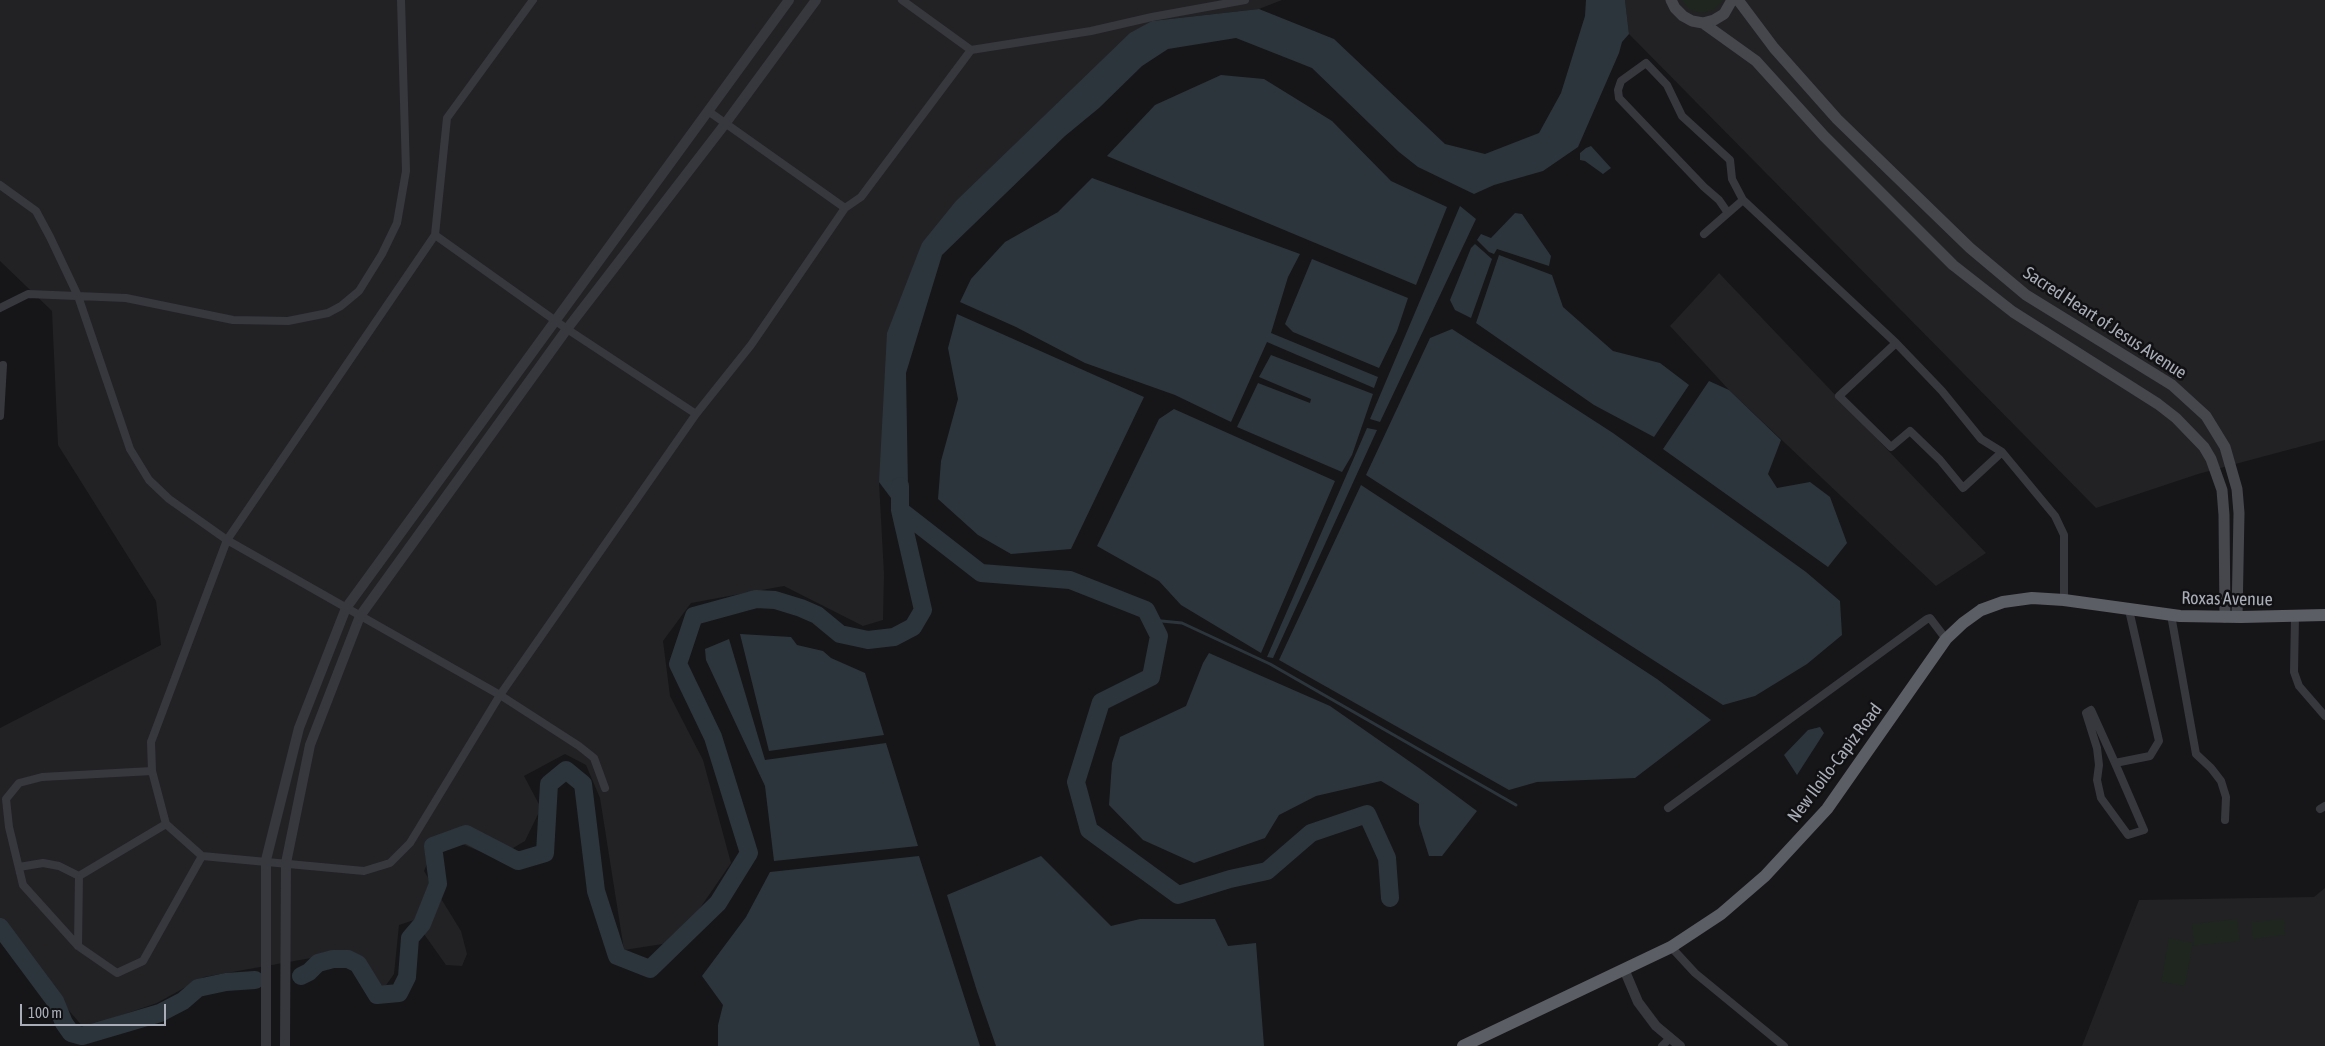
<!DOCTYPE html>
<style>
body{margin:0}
#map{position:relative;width:2325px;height:1046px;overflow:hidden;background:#161618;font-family:"Asap Condensed",sans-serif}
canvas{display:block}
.scale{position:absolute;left:20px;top:1004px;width:146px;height:22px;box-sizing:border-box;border:2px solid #a8adb8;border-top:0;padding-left:6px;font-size:15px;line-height:18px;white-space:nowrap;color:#a8adb8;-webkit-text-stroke:4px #111113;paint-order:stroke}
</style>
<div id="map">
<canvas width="2325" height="1046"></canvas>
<div class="scale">100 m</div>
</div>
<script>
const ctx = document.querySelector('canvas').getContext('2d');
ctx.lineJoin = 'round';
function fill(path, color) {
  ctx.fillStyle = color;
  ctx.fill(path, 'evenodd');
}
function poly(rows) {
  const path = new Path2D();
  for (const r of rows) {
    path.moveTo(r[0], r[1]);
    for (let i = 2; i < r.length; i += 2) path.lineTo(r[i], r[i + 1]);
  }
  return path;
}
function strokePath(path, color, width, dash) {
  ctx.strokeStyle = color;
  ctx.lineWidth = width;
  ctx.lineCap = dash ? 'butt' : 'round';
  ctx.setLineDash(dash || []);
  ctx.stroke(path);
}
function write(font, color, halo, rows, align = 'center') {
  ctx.font = font + ' "Asap Condensed",sans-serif';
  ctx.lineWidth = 5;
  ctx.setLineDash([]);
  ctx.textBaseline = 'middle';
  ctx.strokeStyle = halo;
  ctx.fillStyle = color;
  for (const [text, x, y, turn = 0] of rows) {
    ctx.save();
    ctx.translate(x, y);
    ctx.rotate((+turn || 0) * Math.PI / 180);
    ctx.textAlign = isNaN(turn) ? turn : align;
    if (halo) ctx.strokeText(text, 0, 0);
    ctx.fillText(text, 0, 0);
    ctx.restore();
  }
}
fill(poly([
 [0,0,1282,0,1259,9,1152,21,922,243,879,482,884,574,883,620,863,626,784,586,691,603,663,641,670,696,703,760,731,863,689,924,669,943,624,950,600,798,586,765,565,754,524,776,541,808,525,841,496,858,440,835,424,871,461,931,467,954,462,966,446,965,414,920,399,925,394,974,384,988,367,989,345,952,204,977,157,1003,84,1028,0,931,0,728,161,645,156,601,58,445,52,311,0,261],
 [1625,0,2325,0,2325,440,2198,474,2096,508,1629,34],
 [1719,273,1986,553,1936,586,1729,390,1670,326],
 [2325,888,2325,1046,2082,1046,2139,900,2314,897]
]), '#222225');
fill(poly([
 [1681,0,1723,0,1714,10,1702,13,1690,10],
 [2237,919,2240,941,2194,946,2192,924],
 [2284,919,2285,935,2253,939,2251,922],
 [2169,938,2193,943,2185,986,2161,982]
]), '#1e261f');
fill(poly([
 [1586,0,1625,0,1629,34,1622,42,1619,53,1578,147,1543,171,1494,185,1474,194,1418,167,1399,152,1312,68,1236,38,1168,49,1142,66,1099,108,1065,136,942,255,906,373,908,489,900,510,879,482,887,333,922,243,956,201,1130,33,1152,21,1259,9,1334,39,1445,144,1485,154,1539,133,1561,93,1585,16],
 [1221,75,1264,79,1332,121,1391,181,1447,207,1416,285,1107,156,1155,105],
 [1591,146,1611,168,1603,174,1585,161,1580,160,1580,153,1586,148],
 [1092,178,1300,254,1288,277,1271,333,1378,377,1374,388,1267,342,1231,422,1175,395,1085,363,1016,327,960,302,971,279,1005,242,1058,212],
 [1460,206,1476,219,1380,422,1370,419],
 [1515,213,1522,214,1551,256,1549,266,1497,249,1494,254,1489,252,1477,240,1481,234,1491,238],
 [1475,244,1492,259,1471,318,1455,310,1450,300,1471,248],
 [1499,255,1552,275,1563,307,1613,351,1660,363,1689,385,1654,437,1594,405,1476,323],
 [1312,259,1408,298,1397,331,1379,368,1293,332,1285,324],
 [957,314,1144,397,1071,549,1011,554,978,535,938,499,941,461,958,399,948,348],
 [1452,329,1613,433,1806,572,1840,601,1842,635,1807,664,1755,696,1723,705,1366,475,1430,338],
 [1271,355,1373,394,1352,455,1342,472,1237,427,1258,383,1310,403,1311,399,1259,377],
 [1709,381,1729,390,1781,440,1768,474,1777,488,1810,482,1830,497,1847,543,1828,567,1663,449],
 [1174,409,1335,481,1261,653,1181,605,1159,581,1097,546,1159,419],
 [1367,428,1377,430,1273,658,1267,657],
 [1361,485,1657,679,1711,720,1635,778,1537,782,1509,790,1279,660],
 [740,634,791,637,797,645,823,651,831,658,865,673,884,735,769,751],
 [729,639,765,760,886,743,918,846,774,861,765,786,706,660,705,649],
 [1209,653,1330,706,1419,768,1477,811,1442,856,1429,856,1419,824,1419,804,1381,781,1316,796,1279,815,1265,838,1194,863,1143,840,1109,805,1112,763,1120,737,1186,706,1203,663],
 [1820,727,1824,733,1797,775,1784,755,1808,730],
 [919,856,980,1046,718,1046,718,1025,723,1005,702,976,746,917,770,872],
 [1041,856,1111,926,1140,919,1215,919,1228,946,1256,943,1264,1046,996,1046,977,991,947,895]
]), '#2c353c');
strokePath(poly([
 [1151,620,1182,623,1270,664,1516,805]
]), '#2c353c', 3);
strokePath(poly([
 [900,510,981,573,1070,580,1146,610,1159,636,1151,677,1101,702,1076,782,1089,830,1178,895,1230,879,1267,871,1311,833,1367,814,1387,858,1390,898],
 [0,927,55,1001,64,1023,71,1033,82,1036,160,1013,183,1001,198,988,226,982,255,980],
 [301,976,309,972,318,963,333,959,348,959,358,964,377,995,399,993,407,977,410,938,422,924,438,884,433,846,466,834,518,861,545,853,549,784,566,770,583,784,596,891,617,956,650,969,718,903,749,853,713,737,678,664,694,616,756,599,775,600,801,608,817,615,840,634,868,640,894,637,913,627,923,610,900,510,900,486]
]), '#2c353c', 18);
strokePath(poly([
 [533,0,447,118,435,235,227,540,151,742,152,771,166,824,202,856,364,871,390,863,410,843,500,695,696,414,751,345,845,208,861,197,971,50],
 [902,0,971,50,1091,31,1152,17,1245,0],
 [708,111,845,208],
 [0,185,36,211,50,237,78,296,130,449,149,480,169,499,227,540,500,695,579,746,594,758,605,788],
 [1728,213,1743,200],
 [1704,234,1728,213,1719,200,1704,187,1619,98,1618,90,1621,81,1646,63,1667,85,1682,116,1730,160,1732,179,1743,200,1896,343,1942,391,1981,439,2002,452,2055,516,2064,535,2064,600],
 [435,235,567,329,696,414],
 [0,308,28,294,126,298,233,320,288,321,328,313,341,306,359,291,382,254,397,223,406,171,401,0],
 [1896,343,1839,396,1891,447,1910,431,1940,460,1963,488,2002,452],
 [0,416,3,365],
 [2171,615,2196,754,2211,768,2221,781,2226,797,2225,820],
 [2295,617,2294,672,2299,686,2325,716],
 [2091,710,2115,763,2144,830,2128,835,2101,798,2097,780,2099,765,2097,748,2086,713,2091,710],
 [2115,763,2150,756,2159,741,2129,610],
 [152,771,42,777,19,783,6,799,9,827,23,885,78,946,117,973,143,961,202,856],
 [1668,808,1927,619,1930,618,1946,639],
 [2320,809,2325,806],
 [19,867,43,863,59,866,79,876,166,824],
 [78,946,79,876],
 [1671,947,1695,973,1784,1046],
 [1662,1046,1669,1039]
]), '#37383d', 8);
strokePath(poly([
 [1624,969,1638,1002,1656,1026,1680,1046],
 [266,1046,266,860,299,728,346,608,789,0],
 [285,1046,286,863,310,745,360,616,567,329,725,124,816,0]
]), '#37383d', 10);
strokePath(poly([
 [1671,0,1675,8,1683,16,1692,21,1703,23,1714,20,1724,14,1732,0],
 [1738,0,1774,48,1837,119,1970,248,2026,295,2172,385,2206,416,2225,447,2237,489,2239,513,2237,617],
 [1703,23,1756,61,1824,136,1953,265,2013,312,2158,404,2176,418,2204,447,2211,459,2222,490,2224,515,2225,617]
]), '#45474d', 11);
strokePath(poly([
 [1463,1046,1671,947,1721,914,1765,876,1827,809,1946,639,1963,623,1981,610,2003,602,2032,598,2064,600,2180,616,2241,617,2325,615]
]), '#5b5e65', 12);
write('18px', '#a8adb8', '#111113', [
 ["Sacred Heart of Jesus Avenue",2105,323,33],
 ["Roxas Avenue",2227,599,1],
 ["New Iloilo-Capiz Road",1835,763,-53]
]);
</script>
